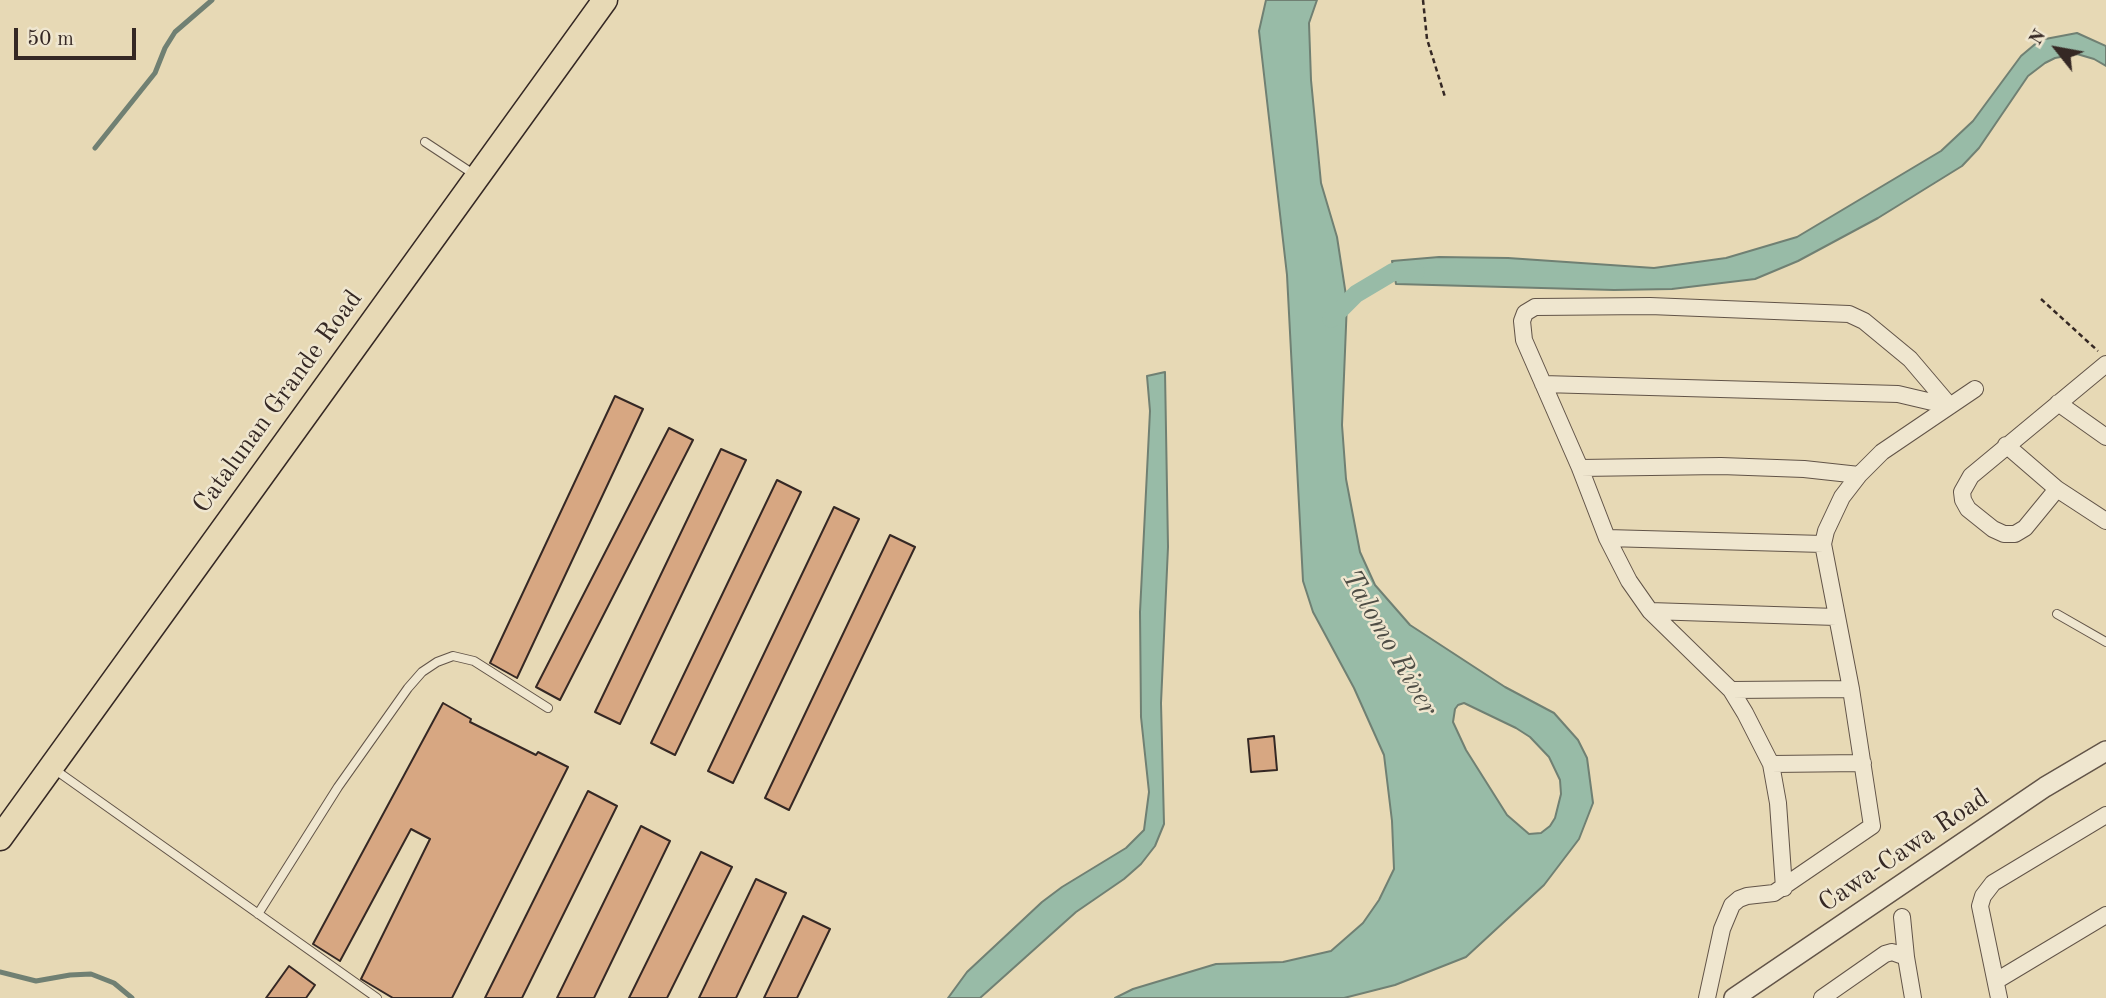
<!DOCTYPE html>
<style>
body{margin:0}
#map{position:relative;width:2106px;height:998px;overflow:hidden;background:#e7d9b5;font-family:"Old Standard TT",serif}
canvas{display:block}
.north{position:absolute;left:2022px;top:14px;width:70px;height:70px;-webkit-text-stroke:5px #efe6cf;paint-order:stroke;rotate:301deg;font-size:19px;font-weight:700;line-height:28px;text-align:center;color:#352824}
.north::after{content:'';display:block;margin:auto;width:24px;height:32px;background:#352824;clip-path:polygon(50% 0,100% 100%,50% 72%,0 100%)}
.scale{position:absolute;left:14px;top:28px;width:122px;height:32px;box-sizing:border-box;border:4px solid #352824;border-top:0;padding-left:9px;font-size:21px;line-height:24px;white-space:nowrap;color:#352824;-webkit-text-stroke:5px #efe6cf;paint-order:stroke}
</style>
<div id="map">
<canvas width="2106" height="998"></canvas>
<div class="north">N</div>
<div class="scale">50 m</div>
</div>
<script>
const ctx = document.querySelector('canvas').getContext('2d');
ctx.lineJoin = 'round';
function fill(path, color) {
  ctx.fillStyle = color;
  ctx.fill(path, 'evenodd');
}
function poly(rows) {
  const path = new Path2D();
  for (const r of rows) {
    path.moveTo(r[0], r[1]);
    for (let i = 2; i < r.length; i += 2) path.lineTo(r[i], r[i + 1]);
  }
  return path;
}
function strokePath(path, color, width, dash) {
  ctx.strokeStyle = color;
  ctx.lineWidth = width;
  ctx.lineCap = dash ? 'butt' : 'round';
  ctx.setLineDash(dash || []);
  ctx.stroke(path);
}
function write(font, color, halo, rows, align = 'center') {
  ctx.font = font + ' "Old Standard TT",serif';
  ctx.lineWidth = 5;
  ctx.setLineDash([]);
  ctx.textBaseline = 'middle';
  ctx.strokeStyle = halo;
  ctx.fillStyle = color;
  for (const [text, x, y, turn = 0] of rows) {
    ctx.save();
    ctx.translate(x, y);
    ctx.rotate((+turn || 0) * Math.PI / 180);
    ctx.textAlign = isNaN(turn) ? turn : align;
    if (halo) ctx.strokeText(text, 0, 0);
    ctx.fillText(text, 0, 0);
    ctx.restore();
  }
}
const water = poly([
 [1266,0,1317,0,1309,23,1311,80,1321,183,1337,237,1347,302,1342,425,1346,479,1360,552,1375,585,1410,625,1505,687,1554,713,1578,740,1587,758,1593,803,1579,839,1544,885,1466,957,1395,985,1344,998,1115,998,1133,989,1216,964,1283,962,1331,951,1363,923,1379,900,1394,869,1392,821,1384,755,1354,688,1313,612,1303,581,1287,275,1259,31,1266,0],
 [1464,703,1516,728,1530,737,1549,757,1560,780,1561,794,1555,818,1550,826,1541,833,1529,834,1507,815,1466,750,1453,722,1455,709,1458,705,1464,703],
 [2077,33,2106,46,2106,66,2094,59,2077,54,2055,58,2045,63,2028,76,1979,148,1962,166,1878,218,1798,261,1755,279,1672,289,1614,290,1396,284,1392,261,1439,257,1508,258,1654,268,1726,258,1797,237,1941,151,1973,121,2021,56,2040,40,2077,33],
 [1165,372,1168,547,1161,703,1164,824,1155,846,1141,864,1124,879,1076,912,980,998,948,998,967,972,1042,902,1062,887,1126,848,1144,830,1149,792,1141,717,1140,612,1150,411,1147,376,1165,372]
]);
fill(water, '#98bba7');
strokePath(water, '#708073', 2);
strokePath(poly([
 [95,148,155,73,165,48,175,32,212,0],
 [0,972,36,981,70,975,91,974,114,983,132,998]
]), '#708073', 5);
strokePath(poly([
 [1331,319,1356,294,1393,272,1416,272]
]), '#98bba7', 18);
const building = poly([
 [615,396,643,409,517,678,490,663,615,396],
 [669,428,693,440,560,700,536,687,669,428],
 [721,449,746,460,620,724,595,712,721,449],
 [777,480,801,492,675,755,651,743,777,480],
 [834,507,859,519,733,783,708,771,834,507],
 [890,535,915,547,789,810,765,798,890,535],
 [443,703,471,719,470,722,536,755,538,752,568,767,452,998,393,998,361,979,430,839,411,829,340,961,313,944,443,703],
 [1274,736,1277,770,1251,772,1248,739,1274,736],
 [588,791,617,806,522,998,485,998,588,791],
 [641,826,670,841,594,998,557,998,641,826],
 [701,852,732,867,667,998,629,998,701,852],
 [756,879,786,893,736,998,699,998,756,879],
 [803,916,830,929,797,998,764,998,803,916],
 [289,966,315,985,306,998,266,998,289,966]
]);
fill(building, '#d7a782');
strokePath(building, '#352824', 2);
const service = poly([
 [425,142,475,175],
 [2057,614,2106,642],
 [54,769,377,998],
 [258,914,338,787,408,688,422,672,437,662,453,656,474,661,548,708]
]);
const minor = poly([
 [1543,384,1898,394,1949,406],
 [2058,403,2106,437],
 [2006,445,2057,489,2106,521],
 [1580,468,1721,466,1804,469,1859,475],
 [2057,489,2025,528,2015,534,2004,534,1993,529,1968,509,1963,500,1962,492,1971,476,2106,364],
 [1607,538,1823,544],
 [1650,611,1836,617],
 [1731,690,1851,689],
 [1771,764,1863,763],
 [1784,888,1778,803,1771,764,1745,713,1731,690,1650,611,1629,581,1607,538,1580,468,1524,340,1522,321,1525,313,1535,307,1650,306,1849,314,1864,321,1910,359,1950,406],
 [1902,917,1906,957],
 [1996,981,2106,915],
 [1707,998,1722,929,1732,905,1739,899,1747,896,1774,893,1872,826,1851,689,1823,544,1826,531,1842,497,1859,475,1882,452,1975,389],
 [1822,998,1885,954,1892,952,1906,957,1913,998],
 [1999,998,1980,906,1983,896,1993,883,2106,815]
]);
const tertiary = poly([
 [1734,998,2045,787,2106,751]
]);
const primary = poly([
 [0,838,605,0]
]);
strokePath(service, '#625448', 10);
strokePath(minor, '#625448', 18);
strokePath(tertiary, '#625448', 22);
strokePath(primary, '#352824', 27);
strokePath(poly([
 [1423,0,1427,39,1445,97],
 [2041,299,2098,351]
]), '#352824', 2.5, [5, 3.5]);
strokePath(service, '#efe6cf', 8);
strokePath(minor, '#efe6cf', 16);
strokePath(tertiary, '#efe6cf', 19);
strokePath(primary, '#e7d9b5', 24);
write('26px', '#352824', '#efe6cf', [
 ["Catalunan Grande Road",278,402,-54],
 ["Cawa-Cawa Road",1904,851,-34]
]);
write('italic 28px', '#4e4d45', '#efe6cf', [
 ["Talomo River",1389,643,60]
]);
</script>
